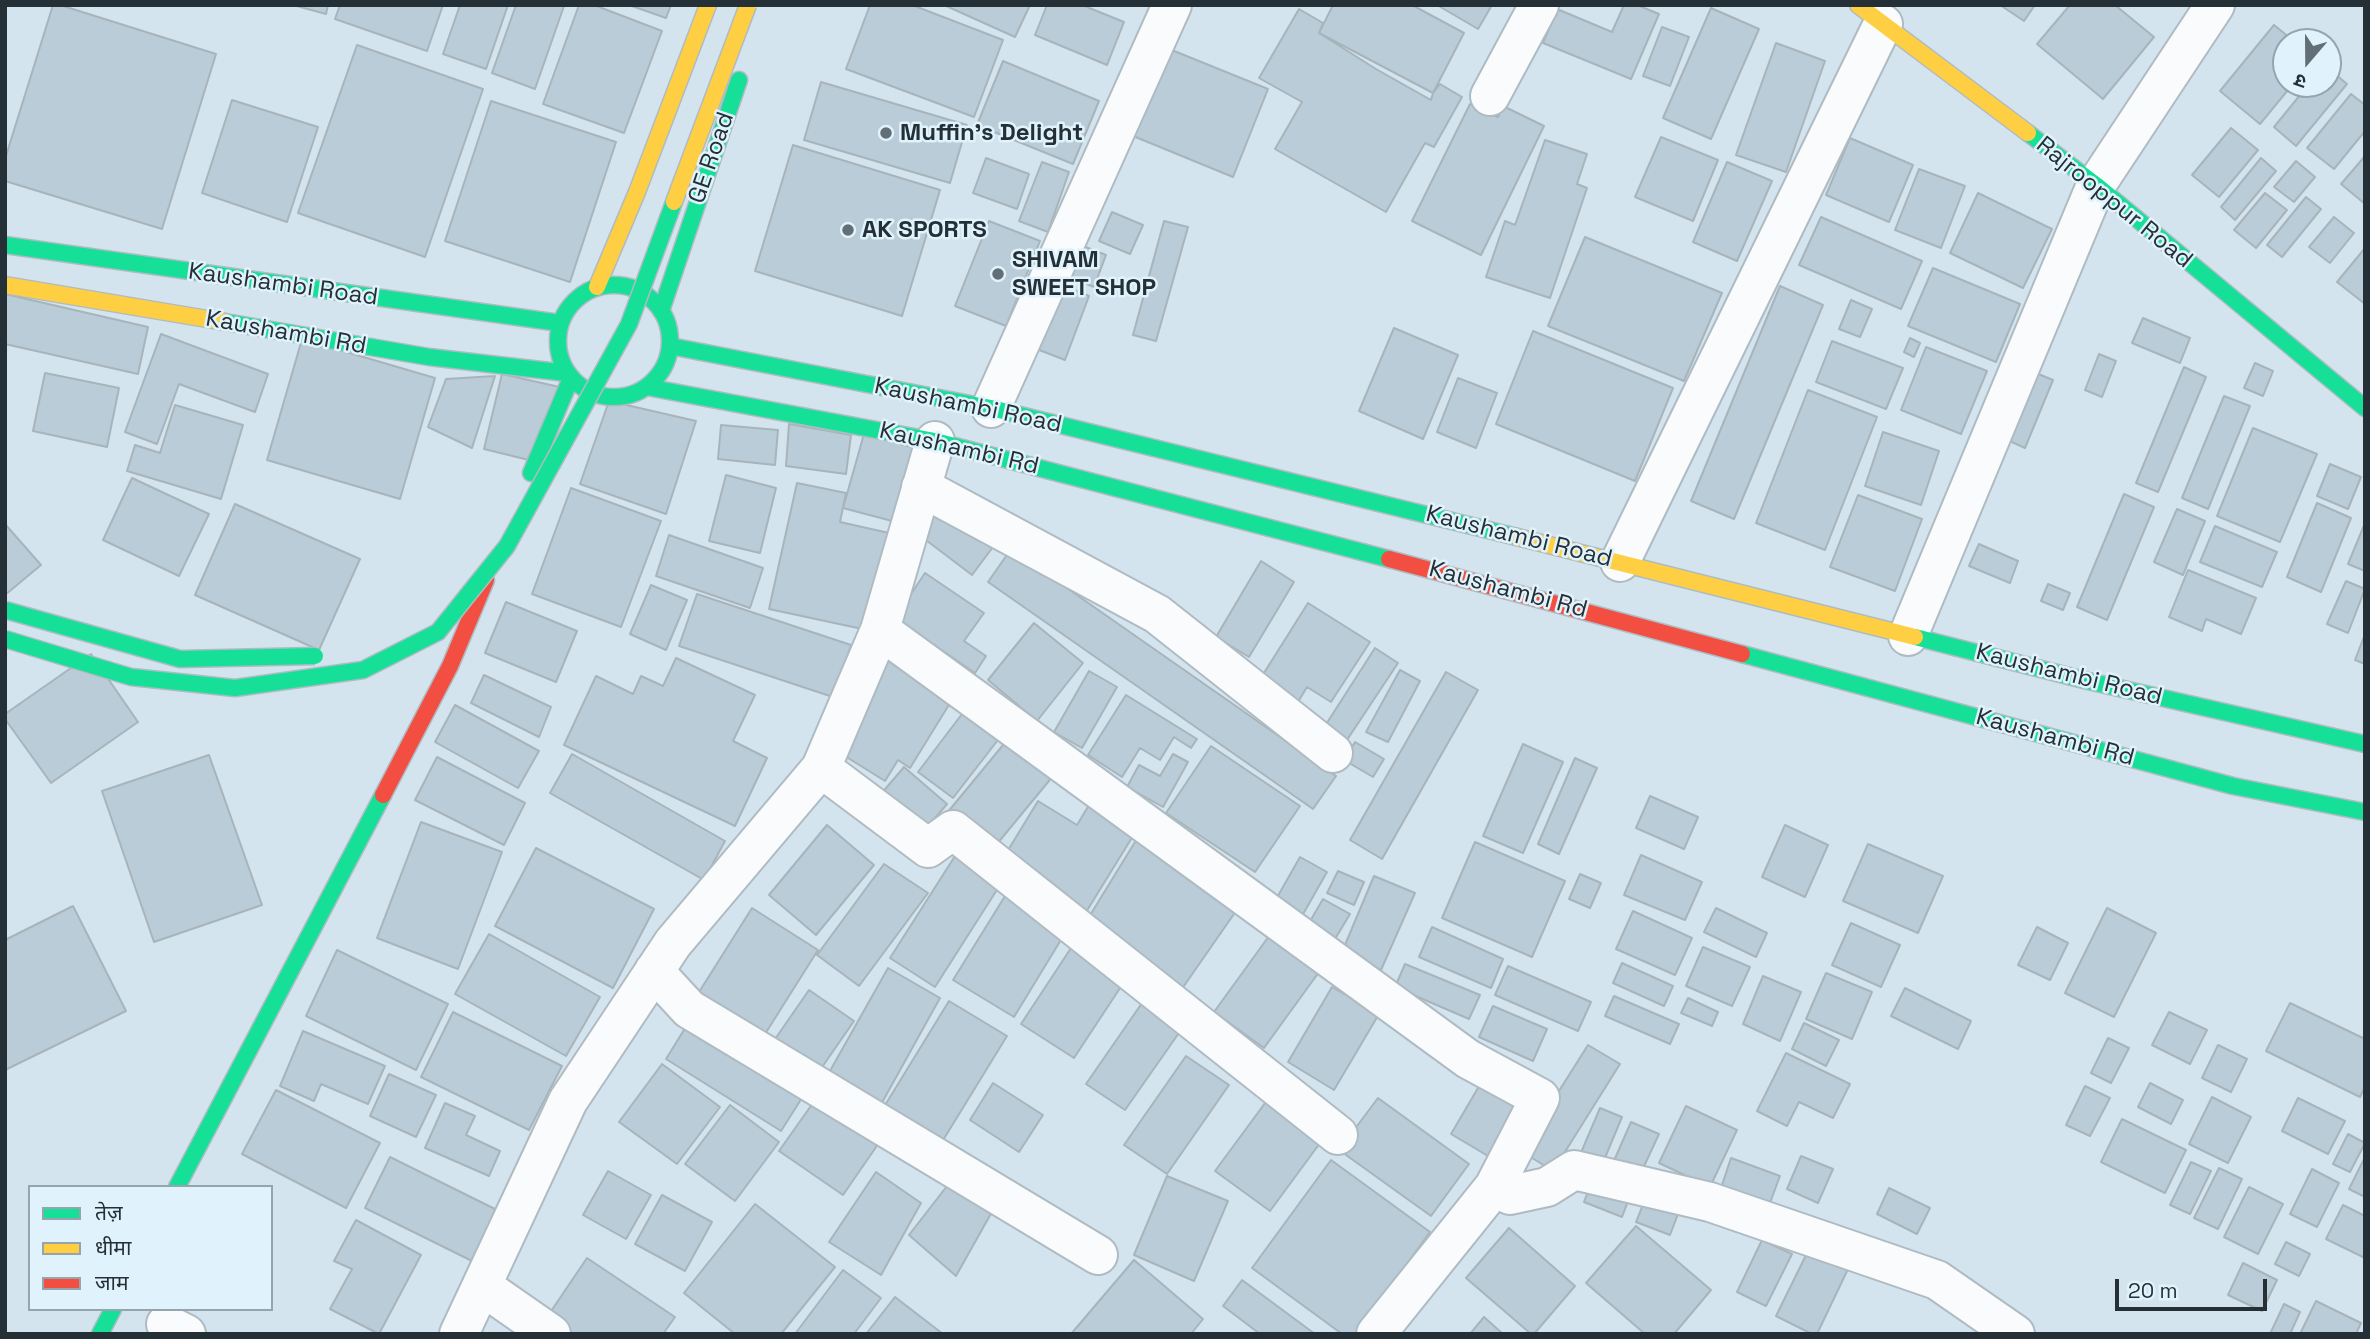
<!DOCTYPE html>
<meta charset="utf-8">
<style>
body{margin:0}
#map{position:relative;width:2370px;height:1339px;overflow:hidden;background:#d4e4ee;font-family:"Space Grotesk","Noto Sans Devanagari",sans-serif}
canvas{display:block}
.frame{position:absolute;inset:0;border:7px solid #243036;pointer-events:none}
.legend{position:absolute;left:28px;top:1185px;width:245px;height:126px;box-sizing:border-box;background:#e0f2fc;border:2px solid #95a4ad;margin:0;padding:9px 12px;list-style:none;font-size:21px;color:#243036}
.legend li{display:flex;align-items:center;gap:14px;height:35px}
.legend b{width:35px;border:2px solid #95a4ad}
.north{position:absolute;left:2272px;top:28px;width:70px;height:70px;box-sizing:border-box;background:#e0f2fc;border:2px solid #95a4ad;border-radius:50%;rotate:200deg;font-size:19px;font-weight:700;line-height:28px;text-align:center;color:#243036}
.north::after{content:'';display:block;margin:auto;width:24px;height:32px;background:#626f76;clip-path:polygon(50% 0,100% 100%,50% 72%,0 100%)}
.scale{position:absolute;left:2115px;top:1279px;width:152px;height:32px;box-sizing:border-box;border:4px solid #243036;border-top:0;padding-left:9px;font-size:21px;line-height:24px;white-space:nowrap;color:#243036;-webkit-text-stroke:5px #e0f2fc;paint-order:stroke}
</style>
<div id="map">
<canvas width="2370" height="1339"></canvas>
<div class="frame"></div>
<ul class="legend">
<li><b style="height:9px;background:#16e098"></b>तेज़</li>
<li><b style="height:9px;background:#ffcf43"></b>धीमा</li>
<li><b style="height:9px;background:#f24e42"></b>जाम</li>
</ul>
<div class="north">उ</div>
<div class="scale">20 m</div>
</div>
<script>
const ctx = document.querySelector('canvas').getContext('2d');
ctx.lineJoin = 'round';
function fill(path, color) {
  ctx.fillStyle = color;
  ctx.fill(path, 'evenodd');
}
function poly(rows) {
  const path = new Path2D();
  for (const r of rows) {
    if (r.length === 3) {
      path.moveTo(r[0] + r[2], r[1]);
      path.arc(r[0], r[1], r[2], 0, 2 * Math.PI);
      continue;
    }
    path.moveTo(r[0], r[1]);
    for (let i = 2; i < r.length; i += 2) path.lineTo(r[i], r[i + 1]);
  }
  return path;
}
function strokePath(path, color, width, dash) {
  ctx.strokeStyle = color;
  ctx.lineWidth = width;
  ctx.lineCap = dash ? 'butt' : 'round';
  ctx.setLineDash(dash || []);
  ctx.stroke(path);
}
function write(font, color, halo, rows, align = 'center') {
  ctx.font = font + ' "Space Grotesk",sans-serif';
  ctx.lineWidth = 5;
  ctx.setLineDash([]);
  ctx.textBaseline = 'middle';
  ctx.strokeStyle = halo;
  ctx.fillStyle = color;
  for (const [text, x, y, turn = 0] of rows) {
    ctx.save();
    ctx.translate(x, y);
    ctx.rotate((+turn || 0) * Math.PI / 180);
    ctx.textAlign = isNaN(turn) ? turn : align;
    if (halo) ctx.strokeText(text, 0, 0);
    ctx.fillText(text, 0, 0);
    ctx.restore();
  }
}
const building = poly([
 [53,5,60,5,216,54,162,229,5,181,5,159,53,5],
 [293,5,328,5,326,14,293,5],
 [340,5,443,5,427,51,335,19,340,5],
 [460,5,508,5,486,69,443,54,460,5],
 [516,5,564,6,535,89,492,73,516,5],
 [579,5,594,5,662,31,624,133,543,104,579,5],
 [629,5,671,5,666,18,629,5],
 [870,5,912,5,1003,40,974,117,846,69,870,5],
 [944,5,1030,5,1015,37,944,5],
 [1047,5,1082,5,1124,22,1107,65,1035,35,1047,5],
 [1333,5,1412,5,1464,33,1433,93,1319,33,1333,5],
 [1437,5,1492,5,1478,29,1437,5],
 [1624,5,1637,5,1659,14,1631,79,1543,43,1557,9,1612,32,1624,5],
 [2000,5,2035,5,2024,21,2000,5],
 [2070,5,2115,5,2154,37,2103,99,2037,44,2070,5],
 [1711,8,1759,29,1711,139,1663,118,1711,8],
 [1299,9,1323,23,1319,33,1376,69,1431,100,1433,93,1440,84,1462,97,1434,147,1425,143,1386,212,1275,149,1302,102,1259,78,1299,9],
 [2274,25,2295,42,2286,42,2286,84,2293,84,2260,124,2220,91,2274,25],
 [1662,27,1689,37,1670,86,1643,76,1662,27],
 [1152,42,1268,89,1233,177,1116,129,1152,42],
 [1776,43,1825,61,1786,172,1736,155,1776,43],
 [357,45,483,89,425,257,298,213,357,45],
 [1003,61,1099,101,1073,164,977,125,1003,61],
 [2328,68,2347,84,2296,146,2274,127,2309,84,2328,84,2328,68],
 [821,82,967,125,950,183,804,140,821,82],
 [2351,94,2365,105,2365,131,2334,169,2307,148,2351,94],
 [232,100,318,127,287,222,202,193,232,100],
 [491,101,616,142,570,282,445,241,491,101],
 [1470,104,1498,117,1503,106,1544,126,1481,255,1412,221,1470,104],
 [2231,128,2258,150,2219,197,2192,175,2231,128],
 [1661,137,1718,160,1693,221,1635,197,1661,137],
 [1850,138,1913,165,1889,222,1826,195,1850,138],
 [1545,140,1587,154,1577,184,1587,188,1550,298,1486,277,1505,221,1515,225,1545,140],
 [793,145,940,190,902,316,755,271,793,145],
 [2365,156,2365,204,2341,184,2365,156],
 [986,158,1029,174,1017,209,973,193,986,158],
 [2261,158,2276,171,2235,220,2221,207,2261,158],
 [2296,161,2315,177,2294,202,2274,187,2296,161],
 [1042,162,1069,172,1048,232,1019,221,1042,162],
 [1727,162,1772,181,1737,261,1693,242,1727,162],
 [1919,169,1965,186,1941,248,1895,230,1919,169],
 [1978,193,2052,229,2023,288,1950,253,1978,193],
 [2265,193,2287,210,2256,248,2234,230,2265,193],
 [2306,197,2321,209,2282,257,2267,245,2306,197],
 [1112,212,1143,225,1130,254,1099,241,1112,212],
 [1821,217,1922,261,1901,309,1799,265,1821,217],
 [2334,217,2354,233,2330,263,2309,247,2334,217],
 [989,221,1040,241,1006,326,955,306,989,221],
 [1164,221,1188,227,1156,341,1133,335,1164,221],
 [1585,237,1722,293,1684,381,1548,326,1585,237],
 [1078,244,1106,255,1094,287,1065,275,1078,244],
 [2365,248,2365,304,2337,282,2365,248],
 [1933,268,2020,304,1996,362,1908,326,1933,268],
 [1059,284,1089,296,1065,360,1034,348,1059,284],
 [1780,286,1823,305,1734,519,1691,501,1780,286],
 [5,294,148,327,138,374,5,344,5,294],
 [1851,300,1872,309,1860,337,1839,329,1851,300],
 [2143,318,2190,338,2180,363,2132,343,2143,318],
 [1394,328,1458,355,1423,439,1359,411,1394,328],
 [1533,331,1673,388,1635,481,1496,424,1533,331],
 [161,334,268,374,255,412,179,384,157,444,125,432,161,334],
 [1910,338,1920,343,1914,357,1904,352,1910,338],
 [302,339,435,378,400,499,267,460,302,339],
 [1832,341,1903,368,1886,409,1816,382,1832,341],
 [1926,347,1987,371,1961,434,1901,410,1926,347],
 [2099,354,2116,361,2102,397,2085,390,2099,354],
 [2255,363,2273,371,2263,396,2244,388,2255,363],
 [2184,367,2206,377,2158,492,2136,483,2184,367],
 [2031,371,2053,380,2025,448,2003,438,2031,371],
 [45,373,119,388,107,447,33,431,45,373],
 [502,374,564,388,541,463,484,449,502,374],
 [495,376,472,448,428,427,446,379,495,376],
 [1458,378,1497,393,1476,448,1437,432,1458,378],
 [1808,390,1877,417,1825,550,1756,523,1808,390],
 [2224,396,2250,406,2208,509,2182,498,2224,396],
 [609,401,696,421,666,514,580,484,609,401],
 [175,405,243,425,221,499,127,471,135,445,160,453,175,405],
 [789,424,851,435,846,474,786,466,789,424],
 [721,425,778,430,775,465,718,459,721,425],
 [2253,428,2317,454,2280,542,2217,516,2253,428],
 [1883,432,1939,451,1921,505,1865,486,1883,432],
 [864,434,922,450,912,488,902,485,892,521,843,508,864,434],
 [2330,464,2361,477,2348,509,2317,496,2330,464],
 [726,475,776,488,760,553,709,541,726,475],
 [132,478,209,514,179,576,103,540,132,478],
 [797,483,846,493,840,522,889,533,867,630,769,609,797,483],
 [571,488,661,521,621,627,532,594,571,488],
 [2124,494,2154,507,2107,620,2077,607,2124,494],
 [1858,495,1922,519,1895,591,1830,567,1858,495],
 [2317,503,2351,518,2321,592,2287,577,2317,503],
 [235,504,360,559,319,650,195,595,235,504],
 [936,509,996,543,972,575,918,534,936,509],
 [2177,509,2205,521,2183,575,2154,562,2177,509],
 [2365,523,2365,571,2348,564,2365,523],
 [5,524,41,565,5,595,5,524],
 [2215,526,2277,552,2262,587,2200,562,2215,526],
 [669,535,763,568,750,608,656,576,669,535],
 [1979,544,2018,561,2010,583,1969,566,1979,544],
 [1011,549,1336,776,1313,809,988,582,1011,549],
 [1261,561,1294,582,1249,657,1216,637,1261,561],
 [2188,570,2256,598,2241,634,2206,619,2202,631,2169,617,2188,570],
 [925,573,984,613,964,641,986,656,975,673,895,618,925,573],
 [2346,581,2365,589,2348,633,2327,624,2346,581],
 [2048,584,2070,593,2063,610,2041,601,2048,584],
 [651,585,687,600,666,650,630,634,651,585],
 [697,594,851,645,833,697,679,646,697,594],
 [506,602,577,631,556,682,485,653,506,602],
 [1308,603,1370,642,1331,702,1307,687,1295,707,1257,684,1308,603],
 [1034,623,1083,663,1037,721,988,680,1034,623],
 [2365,634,2365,664,2355,660,2365,634],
 [1375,648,1398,663,1345,743,1323,729,1375,648],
 [91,654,138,722,51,783,5,719,5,714,91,654],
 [889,655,955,695,910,768,898,760,885,781,832,748,889,655],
 [676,658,755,695,733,741,767,758,735,826,564,745,596,676,633,694,641,676,663,686,676,658],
 [1400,670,1420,681,1388,742,1366,732,1400,670],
 [1089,671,1117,687,1082,748,1054,732,1089,671],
 [1446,672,1478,690,1382,859,1350,840,1446,672],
 [484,675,551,707,539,737,471,703,484,675],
 [1126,695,1197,739,1191,748,1174,737,1160,760,1140,748,1122,777,1088,755,1126,695],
 [455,705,539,751,518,788,435,742,455,705],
 [965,710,1001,736,953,798,918,772,965,710],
 [1008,739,1053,776,992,850,947,813,1008,739],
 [1355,742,1384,759,1373,777,1344,760,1355,742],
 [1523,744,1563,762,1523,853,1483,836,1523,744],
 [1211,746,1300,806,1255,872,1166,813,1211,746],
 [572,754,725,841,704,880,550,793,572,754],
 [1173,754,1188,762,1163,807,1127,787,1139,765,1160,776,1173,754],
 [209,755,262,905,154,942,102,791,209,755],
 [437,757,525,803,504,845,415,800,437,757],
 [1575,758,1597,768,1559,854,1538,844,1575,758],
 [904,767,947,804,924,831,881,794,904,767],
 [1095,795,1141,823,1083,917,999,865,1038,801,1077,825,1095,795],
 [1650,796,1698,817,1684,849,1636,828,1650,796],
 [421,822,502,852,458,969,377,938,421,822],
 [827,825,874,865,816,935,769,895,827,825],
 [1785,825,1828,845,1805,897,1762,877,1785,825],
 [1143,829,1243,901,1177,996,1081,930,1143,829],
 [1475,842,1565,881,1532,957,1442,918,1475,842],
 [1868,844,1943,876,1918,933,1843,901,1868,844],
 [536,848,654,909,613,988,495,926,536,848],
 [1641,855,1702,882,1685,920,1624,895,1641,855],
 [955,856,1000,885,935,987,890,958,955,856],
 [1300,857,1327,872,1302,916,1275,901,1300,857],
 [884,864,928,893,859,986,817,955,884,864],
 [1338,871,1364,882,1354,905,1327,893,1338,871],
 [1580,874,1601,883,1590,908,1569,899,1580,874],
 [1374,876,1415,893,1381,970,1342,952,1374,876],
 [1010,888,1070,925,1014,1017,953,980,1010,888],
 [1323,899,1350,914,1335,939,1309,923,1323,899],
 [73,906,126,1011,5,1070,5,940,73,906],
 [752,908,818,950,760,1042,694,1000,752,908],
 [1716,908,1767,933,1756,957,1704,932,1716,908],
 [2107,908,2156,933,2114,1017,2065,993,2107,908],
 [1633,911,1692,938,1675,975,1616,949,1633,911],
 [1851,923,1900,945,1881,987,1832,965,1851,923],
 [1277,925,1327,961,1264,1048,1214,1012,1277,925],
 [1432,927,1503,959,1491,988,1419,957,1432,927],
 [2037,927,2068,943,2050,980,2018,965,2037,927],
 [489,934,600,997,566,1056,455,994,489,934],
 [1073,945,1126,979,1074,1058,1021,1024,1073,945],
 [1703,947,1750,967,1732,1006,1686,986,1703,947],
 [337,950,448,1004,416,1070,306,1016,337,950],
 [1622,963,1673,986,1664,1006,1613,983,1622,963],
 [1405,964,1480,995,1469,1019,1395,987,1405,964],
 [1508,966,1591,1002,1578,1031,1495,995,1508,966],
 [888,968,940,998,879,1108,826,1078,888,968],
 [1826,973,1872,992,1852,1039,1806,1019,1826,973],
 [1763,976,1801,992,1780,1041,1743,1024,1763,976],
 [1332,987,1379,1014,1334,1090,1288,1062,1332,987],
 [1905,988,1971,1021,1958,1049,1891,1016,1905,988],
 [809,990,854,1021,818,1073,773,1042,809,990],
 [1614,996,1679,1024,1670,1044,1605,1016,1614,996],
 [1688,998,1718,1012,1712,1026,1681,1013,1688,998],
 [949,1001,1007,1036,937,1150,879,1115,949,1001],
 [1142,1003,1181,1030,1125,1110,1086,1084,1142,1003],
 [2290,1003,2365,1039,2365,1087,2360,1097,2266,1051,2290,1003],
 [1493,1006,1547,1029,1533,1061,1479,1037,1493,1006],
 [453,1012,562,1066,529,1130,421,1077,453,1012],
 [2169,1012,2207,1030,2190,1064,2152,1045,2169,1012],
 [692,1017,807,1090,781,1131,666,1059,692,1017],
 [1804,1023,1839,1040,1826,1066,1792,1049,1804,1023],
 [303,1031,385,1066,368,1104,321,1084,314,1101,280,1086,303,1031],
 [2108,1038,2129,1048,2111,1083,2091,1073,2108,1038],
 [1588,1045,1620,1064,1553,1171,1521,1151,1588,1045],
 [2218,1045,2247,1059,2231,1092,2202,1078,2218,1045],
 [1786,1053,1850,1084,1833,1118,1799,1102,1787,1126,1757,1111,1786,1053],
 [1186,1056,1229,1085,1167,1174,1124,1145,1186,1056],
 [662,1064,720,1107,677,1164,619,1122,662,1064],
 [389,1074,436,1095,416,1137,370,1116,389,1074],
 [1485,1076,1527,1102,1493,1159,1451,1134,1485,1076],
 [993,1083,1043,1115,1019,1152,970,1120,993,1083],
 [2150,1083,2183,1100,2171,1124,2138,1107,2150,1083],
 [2085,1086,2110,1098,2090,1136,2066,1125,2085,1086],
 [276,1090,380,1143,346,1208,242,1154,276,1090],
 [820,1093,883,1137,843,1195,779,1151,820,1093],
 [2212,1097,2251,1117,2228,1163,2189,1144,2212,1097],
 [1378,1098,1469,1164,1431,1216,1339,1150,1378,1098],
 [2298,1098,2345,1121,2328,1154,2282,1131,2298,1098],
 [1268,1099,1323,1139,1270,1211,1215,1171,1268,1099],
 [445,1103,475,1116,466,1135,500,1151,489,1176,425,1148,445,1103],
 [730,1105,779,1142,735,1201,685,1164,730,1105],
 [1686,1106,1737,1130,1710,1187,1659,1163,1686,1106],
 [1600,1108,1622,1117,1602,1165,1580,1155,1600,1108],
 [2122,1119,2186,1150,2165,1193,2101,1162,2122,1119],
 [1631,1122,1659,1134,1640,1175,1613,1163,1631,1122],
 [2348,1134,2365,1143,2350,1172,2333,1164,2348,1134],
 [1801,1156,1833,1169,1818,1203,1787,1189,1801,1156],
 [390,1157,497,1210,472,1261,365,1208,390,1157],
 [2365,1157,2365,1197,2349,1189,2365,1157],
 [1731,1158,1780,1176,1768,1208,1720,1191,1731,1158],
 [1331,1160,1430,1232,1356,1334,1342,1334,1252,1268,1331,1160],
 [2191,1162,2211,1171,2190,1214,2170,1205,2191,1162],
 [2219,1168,2242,1179,2218,1229,2194,1218,2219,1168],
 [2312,1169,2339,1183,2317,1227,2290,1214,2312,1169],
 [608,1171,651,1195,626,1239,583,1215,608,1171],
 [876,1172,921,1203,881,1275,829,1242,876,1172],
 [1167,1176,1228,1201,1194,1281,1134,1255,1167,1176],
 [954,1177,993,1210,956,1276,909,1235,954,1177],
 [1592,1181,1630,1196,1622,1217,1584,1202,1592,1181],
 [2249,1187,2283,1204,2258,1254,2224,1237,2249,1187],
 [1889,1188,1930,1208,1917,1234,1877,1214,1889,1188],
 [662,1195,712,1222,685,1271,635,1244,662,1195],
 [1644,1202,1678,1214,1670,1235,1636,1222,1644,1202],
 [755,1204,835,1267,781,1334,735,1334,684,1293,755,1204],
 [2343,1205,2365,1216,2365,1258,2326,1239,2343,1205],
 [356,1220,421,1255,379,1334,330,1309,352,1269,334,1261,356,1220],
 [1636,1226,1711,1290,1674,1334,1645,1334,1586,1283,1636,1226],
 [1509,1228,1575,1286,1534,1334,1531,1334,1466,1278,1509,1228],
 [1762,1240,1792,1254,1766,1306,1737,1292,1762,1240],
 [2286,1242,2310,1254,2299,1276,2275,1264,2286,1242],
 [1809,1249,1848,1269,1817,1334,1812,1334,1776,1316,1809,1249],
 [587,1258,675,1317,663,1334,560,1334,543,1323,587,1258],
 [1134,1260,1203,1319,1191,1334,1071,1334,1134,1260],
 [2243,1263,2277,1280,2262,1311,2228,1295,2243,1263],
 [843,1270,881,1298,854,1334,795,1334,843,1270],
 [1242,1280,1315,1334,1260,1334,1223,1306,1242,1280],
 [895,1297,943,1334,866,1334,895,1297],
 [2316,1301,2361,1323,2356,1334,2300,1334,2316,1301],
 [2284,1304,2300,1312,2290,1334,2270,1334,2284,1304],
 [1484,1317,1503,1334,1470,1334,1484,1317]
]);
fill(building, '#baccd7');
strokePath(building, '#a7b4bb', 2);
const street = poly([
 [1490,96,1539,5],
 [991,408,1172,5],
 [921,487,1157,614,1333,753],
 [1620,562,1883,24],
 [880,630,1468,1059,1540,1098,1494,1187,1376,1334],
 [1908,636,2096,185,2215,5],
 [821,768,928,848,953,830,1338,1135],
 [654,971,689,1009,1098,1255],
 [1494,1187,1510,1195,1547,1187,1574,1170,1710,1202,1937,1280,2015,1334],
 [482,1286,551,1334],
 [166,1324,186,1334],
 [459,1334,568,1101,673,943,821,768,880,630,935,441]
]);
const fast = poly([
 [2028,133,2096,185,2365,408],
 [5,245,560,323],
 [614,341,56],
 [661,311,739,80],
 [225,322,429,357,567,373],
 [670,346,991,408,1517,537],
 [647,387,935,441,1389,559],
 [531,473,571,378],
 [1915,637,2088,681,2365,744],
 [1742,654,2233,786,2365,812],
 [177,1187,383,795],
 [100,1334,113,1309]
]);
const slow = poly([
 [1858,5,2028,133],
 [5,285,225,322],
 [597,287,637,192,708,5],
 [1517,537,1915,637]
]);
const jam = poly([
 [1389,559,1742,654],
 [383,795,450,666,486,580]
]);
strokePath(street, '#afbbc3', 42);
strokePath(fast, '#afbbc3', 19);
strokePath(slow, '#afbbc3', 19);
strokePath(jam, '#afbbc3', 19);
strokePath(street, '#f9fbfc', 38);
strokePath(fast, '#16e098', 16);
strokePath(slow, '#ffcf43', 16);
strokePath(jam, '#f24e42', 16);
const fastBridge = poly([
 [5,610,180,659,315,656],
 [5,639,131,677,235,688,363,670,438,632,507,546,629,324,674,202]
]);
const slowBridge = poly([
 [674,202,748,5]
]);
strokePath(fastBridge, '#afbbc3', 19, []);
strokePath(slowBridge, '#afbbc3', 19, []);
strokePath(fastBridge, '#16e098', 16);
strokePath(slowBridge, '#ffcf43', 16);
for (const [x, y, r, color] of [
 [886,133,7,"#626f76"],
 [848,230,7,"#626f76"],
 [998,274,7,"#626f76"]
]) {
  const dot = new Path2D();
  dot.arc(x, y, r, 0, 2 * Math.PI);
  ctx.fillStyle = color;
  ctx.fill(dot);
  strokePath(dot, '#e0f2fc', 2.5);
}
write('bold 24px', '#243036', '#e0f2fc', [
 ["Muffin's Delight",900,133],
 ["AK SPORTS",862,230],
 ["SHIVAM",1012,260],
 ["SWEET SHOP",1012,288]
], 'left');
write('24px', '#243036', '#e0f2fc', [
 ["GE Road",712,158,-71],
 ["Rajrooppur Road",2114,203,39],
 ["Kaushambi Road",283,285,8],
 ["Kaushambi Rd",286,333,10],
 ["Kaushambi Road",968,406,12],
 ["Kaushambi Rd",959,449,13],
 ["Kaushambi Road",1519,537,14],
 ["Kaushambi Rd",1508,590,15],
 ["Kaushambi Road",2069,675,14],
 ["Kaushambi Rd",2055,738,15]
]);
</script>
